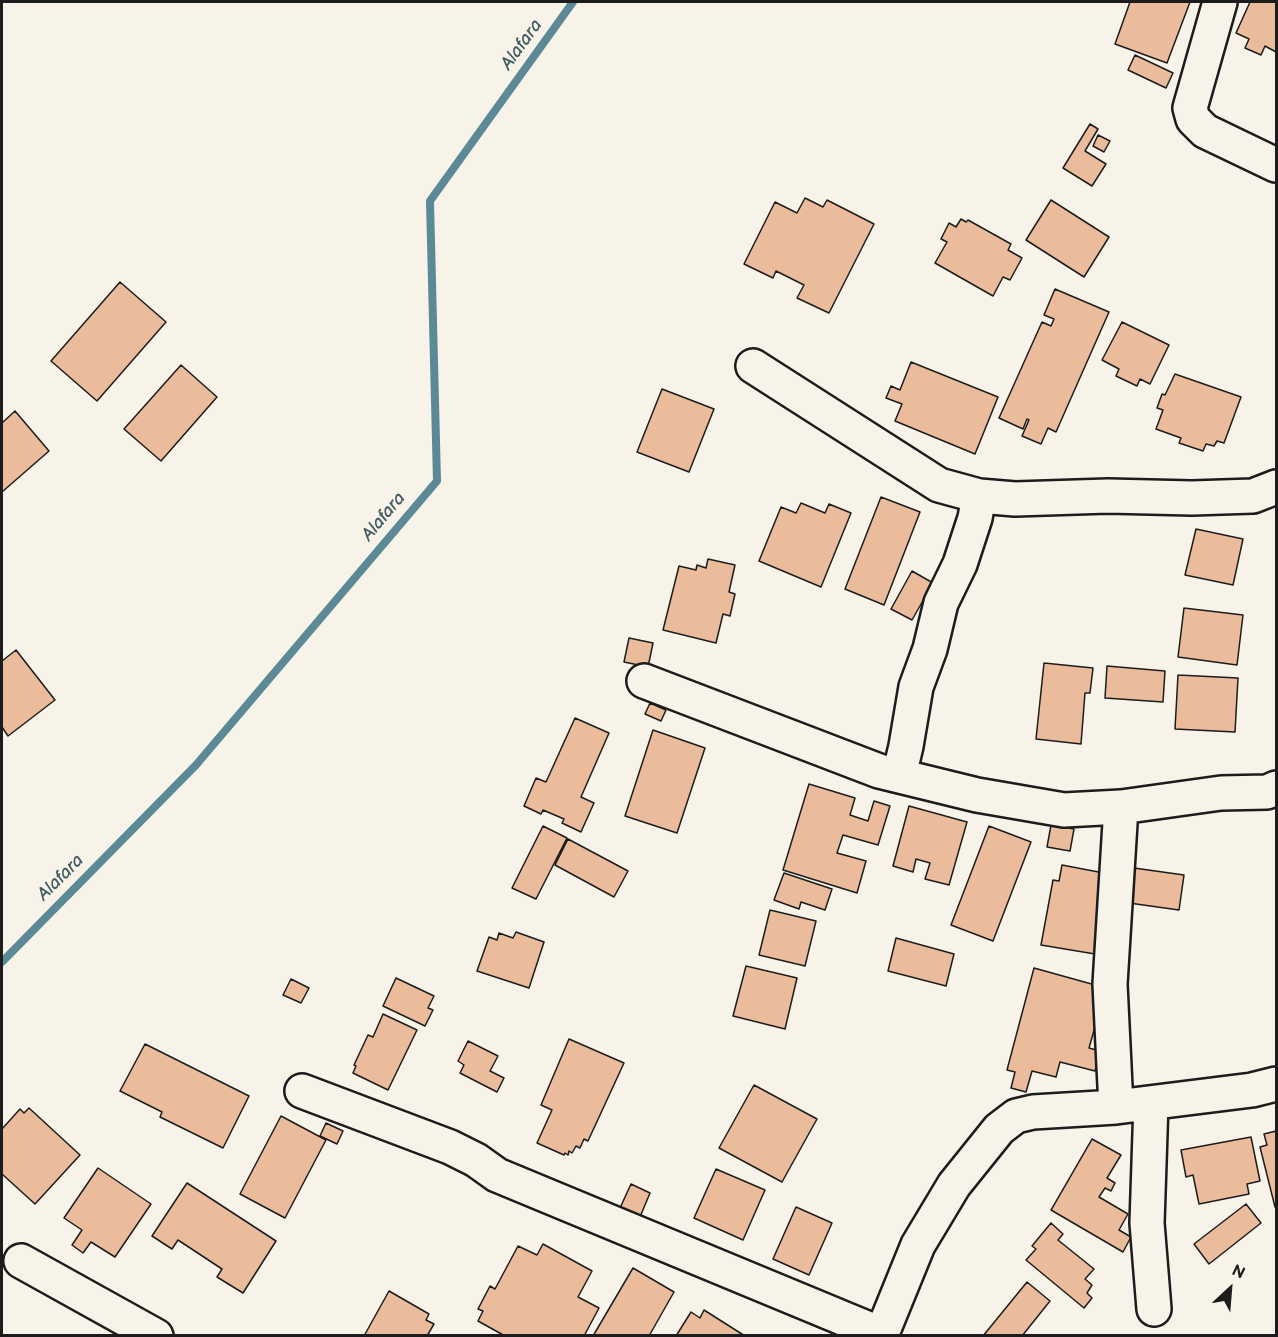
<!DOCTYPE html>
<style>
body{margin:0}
#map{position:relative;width:1278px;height:1337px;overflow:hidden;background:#f7f3e8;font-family:"Balsamiq Sans",sans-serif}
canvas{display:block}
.frame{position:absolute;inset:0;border:3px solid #1c1c1c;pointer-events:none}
.north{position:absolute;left:1200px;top:1259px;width:60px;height:60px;-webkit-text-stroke:4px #f7f3e8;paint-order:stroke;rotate:26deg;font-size:16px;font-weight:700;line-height:24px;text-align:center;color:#1c1c1c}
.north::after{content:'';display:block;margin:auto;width:21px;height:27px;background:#1c1c1c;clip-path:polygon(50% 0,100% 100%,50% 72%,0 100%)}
</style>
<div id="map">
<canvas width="1278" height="1337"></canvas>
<div class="frame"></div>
<div class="north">N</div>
</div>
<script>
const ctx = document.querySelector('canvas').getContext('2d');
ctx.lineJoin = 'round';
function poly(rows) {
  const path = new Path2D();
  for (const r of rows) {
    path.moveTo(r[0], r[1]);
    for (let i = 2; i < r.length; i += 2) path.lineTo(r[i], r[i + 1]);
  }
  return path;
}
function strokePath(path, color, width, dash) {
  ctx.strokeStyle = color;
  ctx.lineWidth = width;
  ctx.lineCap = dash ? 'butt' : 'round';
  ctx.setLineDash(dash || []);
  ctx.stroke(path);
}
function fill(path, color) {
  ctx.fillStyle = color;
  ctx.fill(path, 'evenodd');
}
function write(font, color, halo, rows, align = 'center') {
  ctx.font = font + ' "Balsamiq Sans",sans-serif';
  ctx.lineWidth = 4.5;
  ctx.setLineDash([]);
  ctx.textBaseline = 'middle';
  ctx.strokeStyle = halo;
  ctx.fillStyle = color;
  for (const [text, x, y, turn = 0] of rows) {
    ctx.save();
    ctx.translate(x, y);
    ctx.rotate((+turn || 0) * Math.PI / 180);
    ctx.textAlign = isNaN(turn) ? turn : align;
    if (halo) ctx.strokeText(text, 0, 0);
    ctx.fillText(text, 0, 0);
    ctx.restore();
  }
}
strokePath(poly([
 [2,962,196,765,437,481,430,201,573,2]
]), '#5b8995', 8);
const building = poly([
 [1130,2,1190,2,1167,63,1115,44,1130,2],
 [1250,2,1276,2,1276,52,1265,46,1261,55,1245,48,1249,39,1236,33,1250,2],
 [1135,55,1173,73,1166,88,1128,70,1135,55],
 [1090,124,1098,129,1085,151,1106,164,1092,186,1063,168,1090,124],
 [1098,135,1110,141,1104,152,1093,146,1098,135],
 [805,198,823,207,827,200,874,224,829,313,797,298,804,285,776,271,773,278,744,264,775,202,797,213,805,198],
 [1051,200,1109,237,1084,277,1026,240,1051,200],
 [961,219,966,222,968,220,1011,244,1008,250,1022,258,1010,280,1003,277,993,296,935,263,947,242,941,239,949,223,956,227,961,219],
 [120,282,166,322,97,401,51,361,120,282],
 [1055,289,1109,312,1056,432,1048,428,1041,444,1022,436,1029,420,1027,419,1023,429,999,418,1042,322,1051,326,1054,319,1044,315,1055,289],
 [1122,322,1169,345,1150,384,1140,379,1137,386,1116,376,1119,369,1102,360,1122,322],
 [911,362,998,397,975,454,895,421,902,404,886,398,891,386,900,390,911,362],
 [181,365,217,397,161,461,124,429,181,365],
 [1175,374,1241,397,1224,443,1217,441,1214,446,1206,444,1203,451,1179,443,1181,438,1156,429,1163,410,1157,408,1162,394,1165,395,1175,374],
 [662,389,714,409,689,472,637,452,662,389],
 [15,411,49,451,2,492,2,423,15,411],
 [881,497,920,512,884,605,845,589,881,497],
 [801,503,825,513,829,504,851,513,821,587,759,561,781,507,796,513,801,503],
 [1196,529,1243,539,1233,585,1185,575,1196,529],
 [708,559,735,565,729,592,735,594,730,616,723,614,716,643,663,630,679,566,696,570,697,565,706,568,708,559],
 [912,571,933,583,912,620,891,609,912,571],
 [1184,608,1243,615,1237,665,1178,657,1184,608],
 [629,638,653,643,648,667,624,662,629,638],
 [16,650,55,700,8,736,2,727,2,661,16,650],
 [1044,663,1093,668,1090,693,1085,693,1081,744,1036,739,1044,663],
 [1107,666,1165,671,1163,702,1105,698,1107,666],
 [1178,675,1238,678,1235,732,1175,729,1178,675],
 [650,703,666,710,661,721,645,714,650,703],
 [575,718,609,733,581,797,594,803,581,832,562,823,564,819,543,810,541,814,524,806,536,778,546,782,575,718],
 [653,730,705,748,677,833,625,816,653,730],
 [809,784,855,798,850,815,868,821,874,801,890,806,878,845,843,835,837,853,866,861,857,893,783,870,809,784],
 [909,806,967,822,949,885,925,879,930,863,916,859,913,872,893,866,909,806],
 [1051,825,1074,829,1070,851,1047,847,1051,825],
 [543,826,567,838,536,899,512,888,543,826],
 [989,826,1031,842,993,941,951,925,989,826],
 [568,839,628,871,614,897,555,865,568,839],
 [1062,865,1109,874,1095,954,1041,945,1053,880,1059,881,1062,865],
 [1134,868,1184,875,1179,910,1129,903,1134,868],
 [784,873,832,889,825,910,801,902,799,909,774,900,784,873],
 [770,910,816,921,805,966,759,955,770,910],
 [516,932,544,942,529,988,477,971,489,937,497,940,499,933,513,938,516,932],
 [896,938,954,954,946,986,888,971,896,938],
 [746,966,797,978,785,1029,733,1016,746,966],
 [1034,968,1106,988,1089,1048,1100,1051,1095,1071,1060,1062,1056,1077,1032,1071,1026,1092,1011,1088,1015,1072,1007,1070,1034,968],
 [396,978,434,996,428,1008,433,1010,425,1026,383,1006,396,978],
 [291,979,309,988,301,1003,283,995,291,979],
 [383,1014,417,1030,388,1090,353,1073,356,1066,354,1065,368,1035,373,1037,383,1014],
 [569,1039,624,1063,588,1141,584,1139,580,1148,576,1146,572,1153,569,1151,568,1155,565,1153,564,1155,537,1143,552,1110,541,1105,569,1039],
 [468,1041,498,1056,490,1071,504,1078,497,1092,460,1073,464,1065,458,1061,468,1041],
 [145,1044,249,1096,223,1148,160,1117,162,1112,120,1091,145,1044],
 [754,1085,817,1119,782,1182,719,1148,754,1085],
 [29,1108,80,1155,35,1204,2,1174,2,1129,20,1109,24,1113,29,1108],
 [281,1116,326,1140,285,1218,240,1194,281,1116],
 [326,1123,343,1131,337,1144,320,1136,326,1123],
 [1276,1131,1276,1207,1275,1207,1260,1147,1267,1145,1264,1134,1276,1131],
 [1251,1137,1260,1181,1247,1184,1249,1194,1199,1204,1193,1175,1186,1177,1181,1150,1251,1137],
 [1092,1139,1121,1155,1107,1178,1115,1183,1111,1191,1105,1188,1099,1197,1128,1214,1119,1230,1131,1237,1123,1252,1051,1210,1092,1139],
 [98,1168,151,1204,115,1257,91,1242,83,1253,72,1245,82,1230,64,1218,98,1168],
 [716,1169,765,1190,743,1240,694,1218,716,1169],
 [187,1183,276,1241,243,1293,217,1277,222,1269,178,1240,172,1249,152,1236,187,1183],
 [631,1184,650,1193,640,1217,620,1208,631,1184],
 [1246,1204,1261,1223,1209,1264,1194,1244,1246,1204],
 [796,1207,832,1223,809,1275,773,1259,796,1207],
 [1051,1223,1063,1234,1058,1240,1094,1269,1085,1279,1092,1285,1087,1293,1092,1298,1084,1308,1026,1260,1036,1249,1032,1246,1051,1223],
 [543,1244,592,1271,578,1297,599,1308,584,1336,505,1336,478,1321,483,1311,478,1309,490,1286,495,1289,518,1246,537,1255,543,1244],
 [633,1268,674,1292,649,1336,593,1336,633,1268],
 [1027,1282,1050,1301,1022,1336,983,1336,1027,1282],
 [389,1291,429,1314,426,1320,434,1324,427,1336,364,1336,389,1291],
 [704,1310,745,1336,676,1336,691,1312,700,1318,704,1310]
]);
fill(building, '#ebbc9b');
strokePath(building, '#1c1c1c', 1.5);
const minor = poly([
 [1220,2,1190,108,1193,119,1205,131,1276,165],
 [753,366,939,485,979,496,1015,499,1108,496,1192,498,1253,496,1276,487],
 [644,681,879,771,977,795,1064,810,1121,807,1221,793,1267,792,1276,788],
 [899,776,906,746,916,687,930,649,941,603,960,564,975,518,979,496],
 [302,1091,450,1147,476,1160,497,1175,881,1334],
 [1151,1103,1147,1223,1154,1309],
 [1116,1107,1110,984,1121,807],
 [21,1261,156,1336],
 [881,1336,918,1245,954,1185,999,1129,1016,1116,1033,1112,1116,1107,1252,1090,1276,1084]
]);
strokePath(minor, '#1c1c1c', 38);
strokePath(minor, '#f7f3e8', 33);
write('italic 18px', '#415b62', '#f7f3e8', [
 ["Alafara",522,45,-54],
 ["Alafara",384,517,-50],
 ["Alafara",61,878,-45]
]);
</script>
